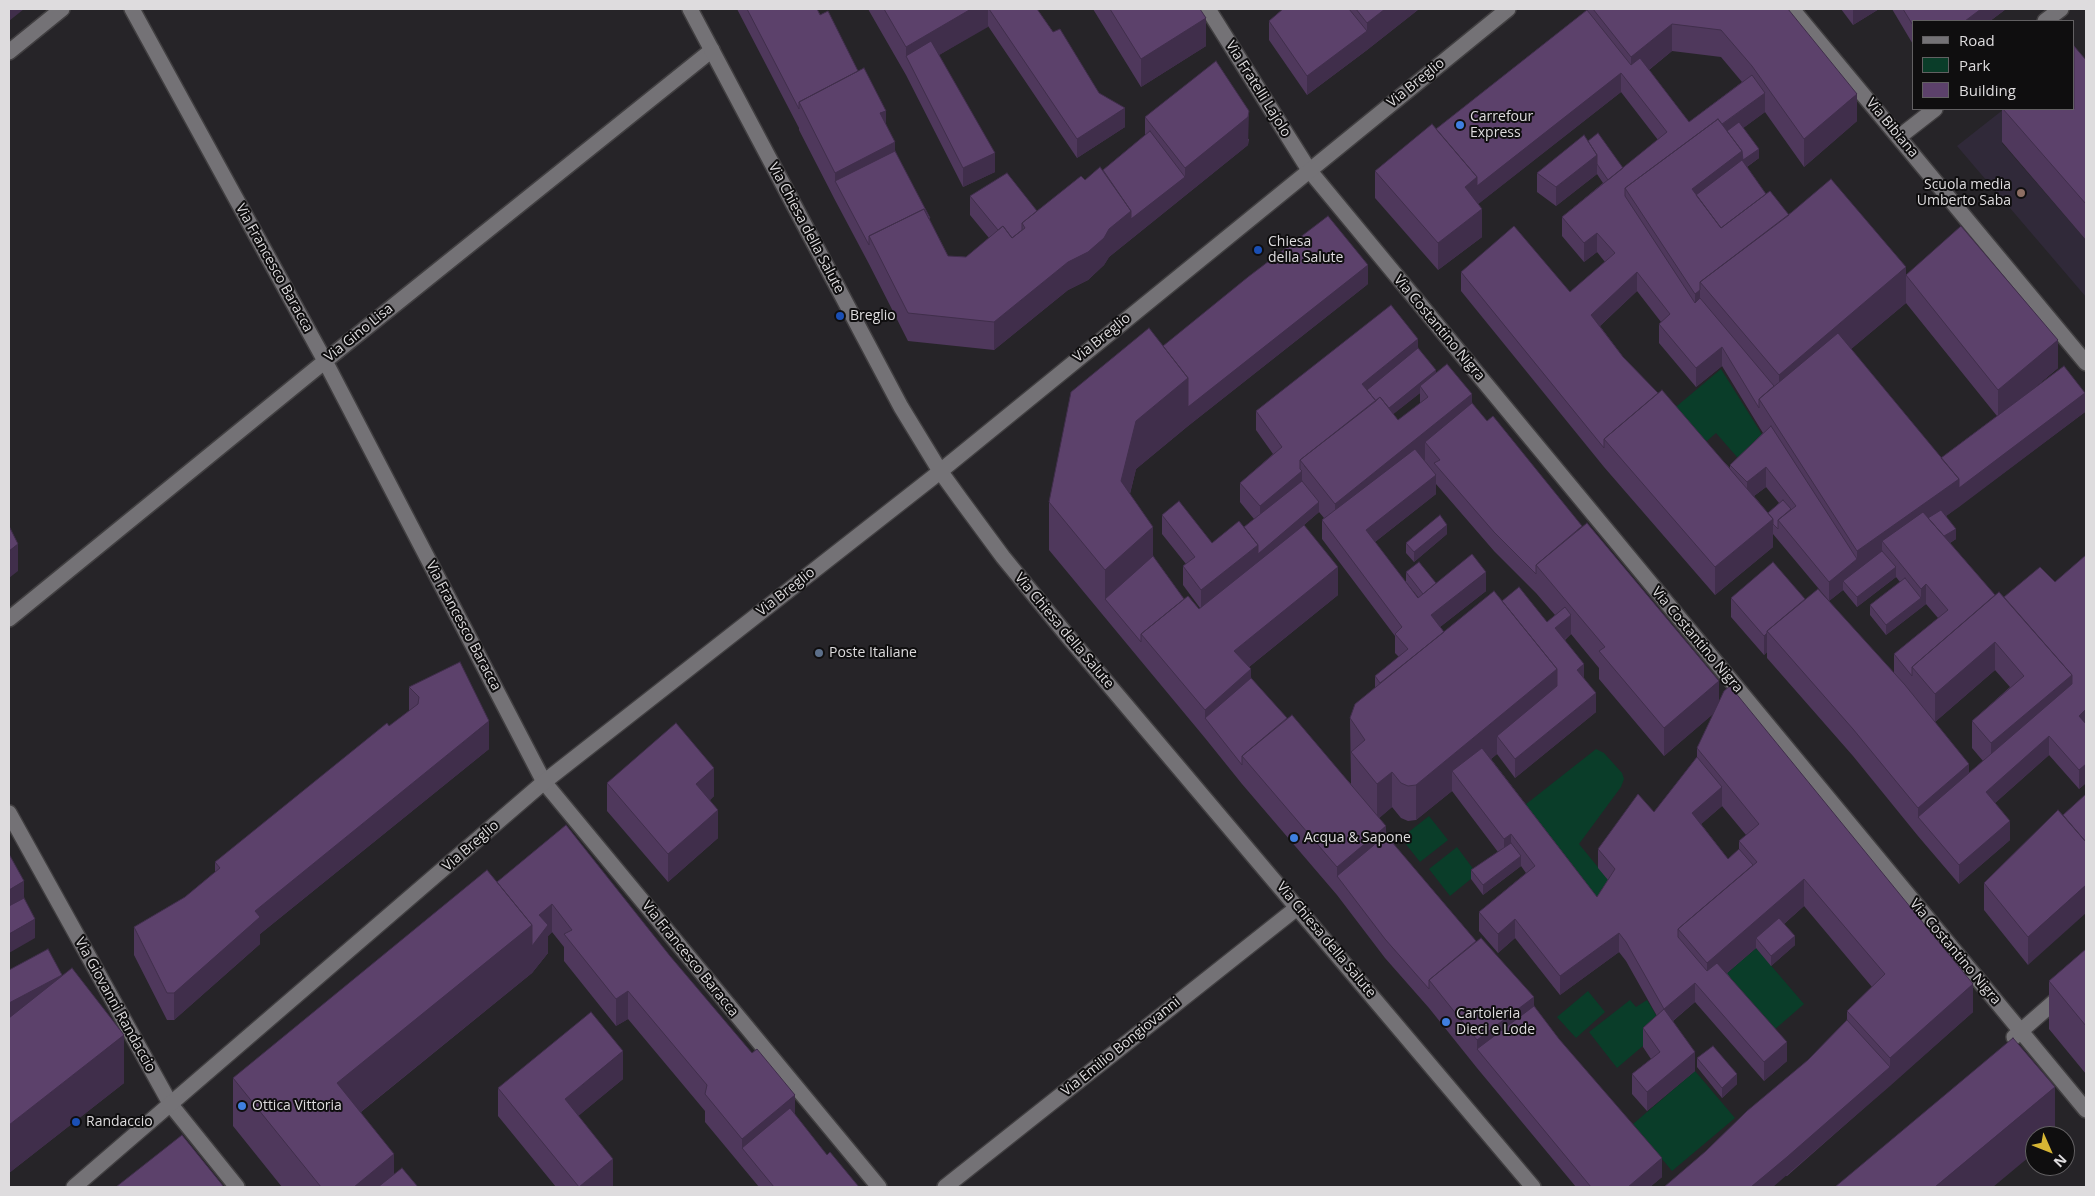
<!DOCTYPE html>
<style>
body{margin:0}
#map{position:relative;width:2095px;height:1196px;overflow:hidden;background:#262428;font-family:"Open Sans",sans-serif}
canvas{display:block}
.frame{position:absolute;inset:0;border:10px solid #dedcde;pointer-events:none}
.legend{position:absolute;left:1912px;top:20px;width:162px;height:90px;box-sizing:border-box;background:#0f0e0f;border:1px solid #626062;margin:0;padding:6px 9px;list-style:none;font-size:15px;color:#dedcde}
.legend li{display:flex;align-items:center;gap:10px;height:25px}
.legend b{width:25px;border:1px solid #626062}
.north{position:absolute;left:2025px;top:1126px;width:50px;height:50px;box-sizing:border-box;background:#0f0e0f;border:1px solid #626062;border-radius:50%;rotate:134deg;font-size:14px;font-weight:700;line-height:20px;text-align:center;color:#dedcde}
.north::after{content:'';display:block;margin:auto;width:18px;height:22px;background:#d6b534;clip-path:polygon(50% 0,100% 100%,50% 72%,0 100%)}
</style>
<div id="map">
<canvas width="2095" height="1196"></canvas>
<div class="frame"></div>
<ul class="legend">
<li><b style="height:6px;background:#747276"></b>Road</li>
<li><b style="height:14px;background:#0a3d29"></b>Park</li>
<li><b style="height:14px;background:#5c416b"></b>Building</li>
</ul>
<div class="north">N</div>
</div>
<script>
const ctx = document.querySelector('canvas').getContext('2d');
ctx.lineJoin = 'round';
function fill(path, color) {
  ctx.fillStyle = color;
  ctx.fill(path, 'evenodd');
}
function poly(rows) {
  const path = new Path2D();
  for (const r of rows) {
    path.moveTo(r[0], r[1]);
    for (let i = 2; i < r.length; i += 2) path.lineTo(r[i], r[i + 1]);
  }
  return path;
}
function strokePath(path, color, width, dash) {
  ctx.strokeStyle = color;
  ctx.lineWidth = width;
  ctx.lineCap = dash ? 'butt' : 'round';
  ctx.setLineDash(dash || []);
  ctx.stroke(path);
}
function write(font, color, halo, rows, align = 'center') {
  ctx.font = font + ' "Open Sans",sans-serif';
  ctx.lineWidth = 4;
  ctx.setLineDash([]);
  ctx.textBaseline = 'middle';
  ctx.strokeStyle = halo;
  ctx.fillStyle = color;
  for (const [text, x, y, turn = 0] of rows) {
    ctx.save();
    ctx.translate(x, y);
    ctx.rotate((+turn || 0) * Math.PI / 180);
    ctx.textAlign = isNaN(turn) ? turn : align;
    if (halo) ctx.strokeText(text, 0, 0);
    ctx.fillText(text, 0, 0);
    ctx.restore();
  }
}
fill(poly([
 [2004,109,2002,143,2086,240,2086,297,1957,146]
]), '#302939');
fill(poly([
 [1721,369,1768,444,1744,465,1716,433,1700,447,1671,411],
 [1596,749,1604,753,1622,773,1624,779,1621,787,1579,844,1615,888,1597,916,1516,812],
 [1429,816,1448,840,1420,862,1401,838],
 [1457,847,1477,874,1450,896,1429,869],
 [1756,948,1804,1004,1766,1037,1717,982],
 [1588,991,1605,1012,1576,1038,1557,1017],
 [1630,1000,1636,1007,1647,1000,1664,1028,1617,1068,1589,1032],
 [1695,1071,1735,1118,1672,1171,1633,1124]
]), '#0a3d29');
const street = poly([
 [132,9,325,361,544,782,879,1187],
 [1208,9,1309,170,2086,1110],
 [2045,21,2061,9],
 [9,52,62,9],
 [1899,137,1935,109],
 [9,619,351,340,712,50],
 [9,813,171,1105,237,1187],
 [2014,1037,2086,974],
 [945,1187,1298,907]
]);
const secondary = poly([
 [690,9,901,407,940,471,961,500,1003,557,1070,639,1533,1187],
 [1792,9,2086,363],
 [74,1187,544,782,932,478,1508,9]
]);
strokePath(street, '#413f41', 18);
strokePath(secondary, '#413f41', 18);
strokePath(street, '#747276', 15);
strokePath(secondary, '#747276', 15);
fill(poly([
 [737,9,817,9,886,124,895,151,948,256,966,257,989,238,970,215,970,196,1037,211,1085,180,1103,170,1145,135,1145,117,1249,139,1248,145,1109,257,1104,265,1088,280,1068,290,994,350,908,341,869,264,835,200,799,130,799,128],
 [868,9,1037,9,1053,32,1125,127,1077,158,988,26,939,55,995,172,963,187,906,75],
 [1093,9,1200,9,1206,46,1141,87],
 [1283,9,1419,9,1367,50,1307,95,1269,40,1269,21],
 [1587,9,1788,9,1857,121,1804,167,1765,112,1743,128,1759,158,1747,167,1766,194,1789,215,1906,275,2058,368,2033,389,2085,412,1946,516,1956,539,1950,543,1995,595,2004,597,2055,582,2086,555,2086,783,2079,789,2049,755,1995,803,2010,840,1959,884,1918,836,1853,756,1767,658,1767,652,1764,655,1731,617,1731,598,1805,599,1894,673,1894,654,1938,618,1926,604,1886,635,1870,615,1870,605,1900,582,1896,577,1857,607,1843,590,1829,601,1773,534,1773,547,1715,595,1604,467,1461,291,1461,272,1570,292,1605,262,1597,252,1584,262,1562,236,1562,217,1603,183,1597,174,1556,206,1537,192,1537,173,1588,141,1623,168,1658,140,1621,92,1478,204,1482,237,1438,270,1375,198,1375,171,1436,129,1587,10],
 [1672,51,1721,57,1742,82,1689,122,1649,70],
 [1637,291,1661,322,1659,324,1659,343,1696,387,1722,366,1763,433,1730,465,1730,468,1623,357,1600,326],
 [1906,303,1997,416,1941,458,1851,349],
 [1766,487,1779,503,1768,513,1754,496],
 [1995,670,2010,687,1972,721,1972,748,1983,761,1969,773,1935,722],
 [1841,9,1879,9,1853,25],
 [1892,9,2006,9,1990,21,1914,21,1914,46],
 [2086,60,2086,240,2002,142,2002,109,2074,109],
 [1368,284,1188,426,1136,469,1130,494,1153,556,1184,599,1199,609,1200,608,1183,585,1183,566,1186,564,1162,534,1162,515,1212,543,1244,527,1254,519,1240,502,1240,483,1273,454,1256,430,1256,411,1418,348,1436,373,1472,403,1719,702,1973,1012,1787,1176,1706,1151,1808,1060,1847,1020,1847,1011,1872,987,1804,906,1784,924,1795,945,1771,966,1756,948,1727,973,1787,1061,1764,1081,1695,1002,1673,1021,1695,1071,1647,1111,1632,1094,1632,1074,1651,1059,1643,1047,1643,1028,1657,1016,1626,961,1619,952,1560,995,1515,938,1498,953,1479,931,1479,912,1526,873,1521,866,1483,895,1471,879,1471,870,1498,852,1452,791,1416,820,1408,821,1401,818,1392,807,1379,818,1386,835,1476,941,1534,1006,1662,1177,1650,1187,1576,1187,1477,1068,1429,1008,1385,958,1337,895,1242,784,1205,738,1141,661,1049,550,1049,502,1163,346],
 [1420,393,1420,404,1398,420,1393,414],
 [1436,484,1494,551,1536,593,1555,615,1547,622,1502,601,1444,632,1440,627,1486,591,1436,583,1406,572,1406,582,1418,597,1418,598,1375,542,1436,494],
 [1319,512,1324,518,1322,520,1322,539,1395,636,1395,653,1399,657,1375,676,1375,688,1350,718,1351,784,1287,718,1251,678,1249,667,1338,595,1304,525],
 [1571,634,1599,668,1599,679,1664,756,1714,713,1697,748,1697,757,1654,812,1598,849,1598,868,1608,880,1597,897,1491,759,1497,754,1515,778,1596,712,1584,678,1565,640],
 [1722,806,1746,835,1739,841,1739,849,1728,859,1701,824],
 [1447,534,1414,562,1406,553,1406,543],
 [409,687,489,749,260,934,260,944,174,1020,167,1020,134,955,134,927,185,897,215,872,215,862,409,711],
 [607,783,714,796,710,800,718,838,668,882,607,811],
 [2063,815,2028,965,1984,910,1984,883],
 [566,825,795,1116,827,1155,859,1187,759,1187,705,1122,705,1111,628,1019,616,1026,564,961,564,947,552,932,548,936,548,953,532,973,361,1112,394,1174,418,1187,282,1187,233,1126,233,1078,497,882],
 [2086,949,2086,1074,2049,1029,2049,981],
 [9,970,62,976,124,1083,9,1173],
 [1697,1058,1737,1084,1722,1098,1697,1067],
 [623,1079,578,1116,613,1186,612,1187,556,1187,498,1116,498,1088]
]), '#4f385c');
fill(poly([
 [9,9,24,9,9,21],
 [971,9,988,9,988,27,913,70,906,56,906,47],
 [1385,9,1419,9,1367,50,1307,95,1307,76,1367,31,1367,23],
 [1853,9,1879,9,1853,25],
 [1981,9,2006,9,1990,21,1965,21],
 [1206,18,1206,46,1141,87,1141,59],
 [1672,24,1672,51,1631,84,1631,57],
 [1621,73,1621,92,1477,205,1465,187,1477,177],
 [1765,93,1765,112,1723,143,1629,193],
 [1857,94,1857,121,1804,167,1804,139],
 [1125,108,1125,127,1077,158,1077,139],
 [886,111,886,139,880,113],
 [1249,111,1248,145,1109,257,1104,265,1088,280,1068,290,994,350,994,322,1131,211,1185,177,1185,168],
 [895,142,895,170,835,181,835,173],
 [1759,149,1759,158,1742,170,1701,210,1692,189,1742,151],
 [995,153,995,172,963,187,963,168],
 [1597,155,1597,174,1556,206,1556,187],
 [1482,209,1482,237,1438,270,1438,243],
 [1597,233,1597,252,1584,262,1584,243],
 [1368,265,1368,284,1188,426,1136,469,1121,529,1121,481,1136,421,1188,378],
 [1906,267,1906,303,1770,417,1779,391,1779,375],
 [1637,272,1637,291,1591,334,1591,315],
 [1700,290,1700,317,1695,322,1695,294],
 [1418,339,1418,358,1367,399,1362,384],
 [2058,340,2058,368,1998,418,1998,390],
 [1722,347,1722,366,1696,387,1696,368],
 [1436,370,1436,380,1420,386,1420,393,1314,477,1304,466],
 [2085,393,2085,412,1959,507,1929,528,1882,541,1882,561,1843,581,1843,590,1829,601,1829,582,1857,559,1857,551,1959,479],
 [1472,394,1472,422,1425,442,1425,460,1335,531,1335,504],
 [1766,467,1766,487,1747,501,1747,482],
 [1302,471,1302,490,1260,526,1260,506],
 [1436,475,1436,494,1366,549,1366,530],
 [1319,502,1319,512,1258,564,1201,609,1201,590,1258,545],
 [1773,519,1773,547,1715,595,1715,567],
 [1447,525,1447,534,1414,562,1414,552],
 [1153,527,1153,575,1105,599,1105,570],
 [1956,529,1956,539,1939,549,1939,539],
 [18,544,18,571,9,578,9,551],
 [1338,567,1338,595,1234,679,1234,651],
 [1896,567,1896,577,1857,607,1857,597],
 [1486,572,1486,591,1431,634,1431,615],
 [1926,584,1926,604,1921,608,1921,589],
 [1921,598,1921,608,1886,635,1886,625],
 [1571,615,1571,634,1555,647,1555,628],
 [1767,633,1767,652,1764,655,1764,636],
 [1995,642,1995,670,1935,722,1935,694],
 [1584,664,1584,683,1577,670],
 [1251,669,1251,697,1205,718,1205,710],
 [1557,669,1557,705,1497,736,1497,754,1461,783,1452,771,1452,791,1416,820,1416,785],
 [2072,675,2072,703,1991,771,1991,743],
 [1719,681,1719,709,1664,756,1664,728],
 [1596,693,1596,712,1515,778,1515,759],
 [2086,709,2086,728,2079,716],
 [489,721,489,749,260,934,260,944,174,1020,174,993,255,911],
 [2049,736,2049,755,1986,811,1986,792],
 [1969,764,1969,792,1918,817,1918,808],
 [2086,764,2086,783,2079,789,2079,770],
 [714,768,714,796,696,812,696,784],
 [1392,772,1392,807,1377,820,1377,784],
 [1722,787,1722,806,1692,832,1692,813],
 [718,810,718,838,668,882,668,854],
 [2010,821,2010,840,1959,884,1959,865],
 [1386,826,1386,854,1337,876,1337,867],
 [1511,834,1511,853,1504,858,1504,839],
 [1521,856,1521,866,1483,895,1483,885],
 [1804,879,1804,906,1761,944,1756,938,1756,948,1707,990,1707,963],
 [24,881,24,917,9,925,9,890],
 [2086,885,2086,913,2028,965,2028,937],
 [552,904,552,932,548,936,548,953,532,973,337,1131,337,1083],
 [35,919,35,938,9,953,9,934],
 [1515,919,1515,938,1498,953,1498,934],
 [1619,933,1619,952,1560,995,1560,976],
 [1795,936,1795,945,1771,966,1771,956],
 [62,975,62,994,9,1022,9,1003],
 [1695,983,1695,1002,1664,1028,1664,1009],
 [1973,984,1973,1012,1890,1086,1773,1187,1751,1187,1890,1067,1890,1058],
 [628,991,628,1019,616,1026,616,999],
 [1534,997,1534,1025,1477,1049,1477,1040],
 [124,1035,124,1083,9,1173,9,1125],
 [1787,1042,1787,1061,1764,1081,1764,1062],
 [623,1051,623,1079,565,1127,565,1099],
 [1695,1052,1695,1071,1647,1111,1647,1092],
 [1737,1074,1737,1084,1722,1098,1722,1088],
 [2055,1087,2055,1136,2035,1136,2035,1152,1993,1187,1935,1187],
 [795,1095,795,1122,742,1148,742,1139],
 [394,1154,394,1187,354,1187],
 [1662,1158,1662,1177,1650,1187,1628,1187],
 [613,1159,613,1186,612,1187,579,1187]
]), '#402e4b');
const building = poly([
 [747,9,817,9,820,15,828,11,858,71,799,102,799,109,747,9],
 [884,9,971,9,906,47,884,9],
 [989,9,1037,9,1053,32,1060,29,1099,93,1125,108,1077,139,989,9],
 [1110,9,1200,9,1206,18,1141,59,1110,9],
 [1283,9,1349,9,1367,31,1307,76,1269,21,1283,9],
 [1356,9,1385,9,1367,23,1356,9],
 [1593,9,1788,9,1857,94,1804,139,1752,66,1721,30,1672,24,1631,57,1593,9],
 [1903,9,1981,9,1965,21,1914,21,1914,27,1903,9],
 [1587,10,1631,65,1640,58,1689,122,1752,75,1765,93,1722,124,1718,119,1625,188,1625,196,1695,303,1700,298,1774,386,1759,399,1759,408,1722,347,1696,368,1659,324,1670,314,1637,272,1591,315,1623,357,1658,393,1604,439,1604,448,1461,272,1514,226,1570,292,1615,253,1597,233,1584,243,1562,217,1667,132,1621,73,1477,186,1477,177,1436,129,1587,10],
 [931,41,995,153,963,168,906,56,931,41],
 [2074,46,2086,60,2086,204,2003,109,2074,109,2074,46],
 [1216,61,1249,111,1248,117,1185,168,1145,117,1216,61],
 [864,68,886,111,880,113,895,142,835,173,799,102,864,68],
 [1718,119,1742,151,1692,189,1721,228,1770,191,1789,215,1700,282,1700,290,1695,294,1625,188,1718,119],
 [1739,122,1759,149,1743,160,1742,151,1727,131,1739,122],
 [1432,124,1477,177,1465,187,1482,209,1438,243,1375,171,1432,124],
 [1150,131,1185,177,1131,219,1131,211,1103,170,1150,131],
 [1598,133,1623,168,1608,180,1597,164,1597,155,1588,141,1598,133],
 [1584,135,1597,155,1556,187,1537,173,1584,135],
 [895,151,930,218,929,219,924,209,869,236,869,245,835,181,895,151],
 [1742,160,1766,194,1721,228,1696,195,1742,160],
 [1100,167,1131,211,1109,229,1104,238,1088,252,1068,262,994,322,908,313,869,236,924,209,948,256,966,257,1003,226,1012,238,1025,228,1022,223,1081,176,1085,180,1100,167],
 [1007,173,1037,211,1022,223,1022,230,1012,238,1003,226,998,230,970,196,1007,173],
 [1831,179,1906,267,1779,375,1700,282,1792,212,1831,179],
 [1328,216,1368,265,1188,407,1188,378,1163,346,1248,277,1328,216],
 [1961,226,2058,340,1998,390,1906,275,1961,226],
 [1391,305,1418,339,1362,384,1376,401,1300,460,1300,469,1302,471,1260,506,1240,483,1282,447,1256,411,1391,305],
 [1149,328,1188,378,1136,421,1121,481,1153,527,1105,570,1049,502,1071,392,1149,328],
 [1838,333,1959,479,1857,551,1759,399,1838,333],
 [1418,348,1436,370,1389,408,1380,397,1376,401,1367,390,1418,348],
 [1447,364,1472,394,1335,504,1300,460,1380,397,1398,420,1428,397,1420,386,1447,364],
 [2064,366,2085,393,1959,488,1959,479,1941,458,2064,366],
 [1662,390,1773,519,1715,567,1604,439,1662,390],
 [1472,403,1487,421,1493,416,1582,526,1536,565,1536,574,1494,532,1434,463,1440,460,1425,442,1472,403],
 [1771,426,1857,559,1829,582,1778,520,1796,506,1766,467,1747,482,1730,465,1771,426],
 [1415,449,1436,475,1366,530,1418,598,1472,554,1486,572,1431,615,1444,632,1380,683,1375,676,1408,649,1395,634,1402,627,1322,520,1415,449],
 [1302,481,1319,502,1258,554,1258,545,1244,527,1302,481],
 [1783,500,1791,509,1778,520,1778,529,1773,524,1773,519,1768,513,1783,500],
 [1179,501,1212,543,1239,521,1258,545,1201,590,1183,566,1195,557,1162,515,1179,501],
 [1941,510,1956,529,1944,536,1928,518,1941,510],
 [1923,512,1995,595,1912,667,1912,676,1894,654,1948,610,1926,584,1921,589,1882,541,1923,512],
 [1440,515,1447,525,1414,552,1406,543,1440,515],
 [1587,523,1719,681,1664,728,1599,651,1605,647,1536,565,1587,523],
 [1304,525,1338,567,1234,651,1251,669,1205,710,1141,634,1188,596,1199,609,1304,525],
 [9,526,18,544,9,551,9,526],
 [1882,551,1896,567,1857,597,1843,581,1882,551],
 [2086,555,2086,709,2079,716,2086,724,2086,764,2079,770,2049,736,1986,792,2010,821,1959,865,1918,817,2072,684,2072,675,2004,597,2040,567,2055,582,2086,555],
 [1153,556,1184,599,1141,634,1141,642,1105,599,1153,556],
 [1419,562,1436,583,1423,594,1406,572,1419,562],
 [1773,562,1805,599,1767,631,1767,633,1764,636,1731,598,1773,562],
 [1905,578,1921,598,1886,625,1870,605,1905,578],
 [1519,587,1547,622,1565,607,1571,615,1555,628,1584,664,1577,670,1596,693,1515,759,1497,736,1557,686,1557,669,1502,601,1519,587],
 [1818,589,1905,685,1969,764,1918,808,1853,729,1767,631,1818,589],
 [1494,591,1557,669,1416,785,1408,786,1401,783,1392,772,1377,784,1351,752,1365,740,1350,718,1355,704,1494,591],
 [1999,592,2072,675,1991,743,1972,721,2024,676,1995,642,1935,694,1912,667,1999,592],
 [460,662,489,721,255,911,260,917,174,993,167,993,134,927,185,897,220,868,215,862,387,723,389,726,418,704,419,697,409,687,460,662],
 [1251,678,1287,718,1242,756,1242,765,1205,718,1251,678],
 [1730,686,1973,984,1890,1058,1847,1011,1885,974,1804,879,1707,963,1678,929,1757,862,1739,841,1759,824,1697,748,1724,691,1730,686],
 [1292,715,1386,826,1337,867,1242,756,1292,715],
 [676,723,714,768,696,784,718,810,668,854,607,783,676,723],
 [1482,748,1597,897,1615,869,1598,849,1638,794,1654,812,1697,757,1722,787,1692,813,1728,859,1739,849,1753,865,1678,929,1678,937,1707,971,1717,963,1787,1042,1764,1062,1695,983,1664,1009,1695,1052,1647,1092,1632,1074,1660,1052,1643,1028,1664,1009,1626,942,1619,933,1560,976,1515,919,1498,934,1479,912,1535,866,1511,834,1504,839,1452,771,1482,748],
 [2086,794,2086,842,2063,815,2086,794],
 [2058,810,2086,842,2086,885,2028,937,1984,883,2058,810],
 [566,825,670,956,752,1053,757,1049,795,1095,742,1139,705,1094,707,1085,628,991,616,999,564,934,572,930,552,904,539,915,548,925,532,946,532,925,497,882,566,825],
 [1386,835,1476,941,1429,980,1429,989,1385,939,1337,876,1386,835],
 [1511,843,1521,856,1483,885,1471,870,1511,843],
 [9,854,24,881,9,890,9,854],
 [487,870,532,925,337,1083,394,1154,354,1187,321,1187,233,1078,487,870],
 [24,898,35,919,9,934,9,906,24,898],
 [1779,918,1795,936,1771,956,1756,938,1779,918],
 [1481,938,1534,997,1477,1040,1429,980,1481,938],
 [48,949,62,975,9,1003,9,970,48,949],
 [2086,949,2086,1026,2049,981,2086,949],
 [72,968,124,1035,9,1125,9,1018,72,968],
 [1534,1006,1559,1039,1662,1158,1628,1187,1591,1187,1477,1049,1534,1006],
 [591,1012,623,1051,565,1099,613,1159,579,1187,498,1088,591,1012],
 [1847,1020,1890,1067,1787,1157,1751,1187,1664,1187,1706,1151,1747,1111,1808,1060,1847,1020],
 [2013,1038,2055,1087,1935,1187,1835,1187,2013,1038],
 [1713,1046,1737,1074,1722,1088,1697,1058,1713,1046],
 [790,1108,827,1155,830,1152,859,1187,774,1187,742,1148,790,1108],
 [182,1135,224,1187,116,1187,182,1135],
 [402,1168,418,1187,378,1187,402,1168]
]);
fill(building, '#5c416b');
strokePath(building, '#402e4b', 1);
for (const [x, y, r, color] of [
 [1460,125,5,"#3f7fe0"],
 [2021,193,5,"#8d6e63"],
 [1258,250,5,"#1a4fb4"],
 [840,316,5,"#1a4fb4"],
 [819,653,5,"#5c6f8a"],
 [1294,838,5,"#3f7fe0"],
 [1446,1022,5,"#3f7fe0"],
 [242,1106,5,"#3f7fe0"],
 [76,1122,5,"#1a4fb4"]
]) {
  const dot = new Path2D();
  dot.arc(x, y, r, 0, 2 * Math.PI);
  ctx.fillStyle = color;
  ctx.fill(dot);
  strokePath(dot, '#0f0e0f', 2);
}
write('14px', '#dedcde', '#0f0e0f', [
 ["Via Breglio",1416,83,-39],
 ["Via Fratelli Lajolo",1258,89,58],
 ["Via Bibiana",1892,128,50],
 ["Via Chiesa della Salute",806,228,62],
 ["Via Francesco Baracca",274,268,61],
 ["Via Costantino Nigra",1439,328,50],
 ["Via Gino Lisa",359,333,-39],
 ["Via Breglio",1102,338,-39],
 ["Via Breglio",786,592,-38],
 ["Via Francesco Baracca",463,626,62],
 ["Via Chiesa della Salute",1064,631,50],
 ["Via Costantino Nigra",1697,640,50],
 ["Via Breglio",471,846,-41],
 ["Via Chiesa della Salute",1326,940,50],
 ["Via Costantino Nigra",1955,952,50],
 ["Via Francesco Baracca",690,959,51],
 ["Via Giovanni Randaccio",115,1005,61],
 ["Via Emilio Bongiovanni",1121,1047,-39]
]);
write('14px', '#dedcde', '#0f0e0f', [
 ["Carrefour",1470,117],
 ["Express",1470,133],
 ["Scuola media",2011,185,"right"],
 ["Umberto Saba",2011,201,"right"],
 ["Chiesa",1268,242],
 ["della Salute",1268,258],
 ["Breglio",850,316],
 ["Poste Italiane",829,653],
 ["Acqua & Sapone",1304,838],
 ["Cartoleria",1456,1014],
 ["Dieci e Lode",1456,1030],
 ["Ottica Vittoria",252,1106],
 ["Randaccio",86,1122]
], 'left');
</script>
